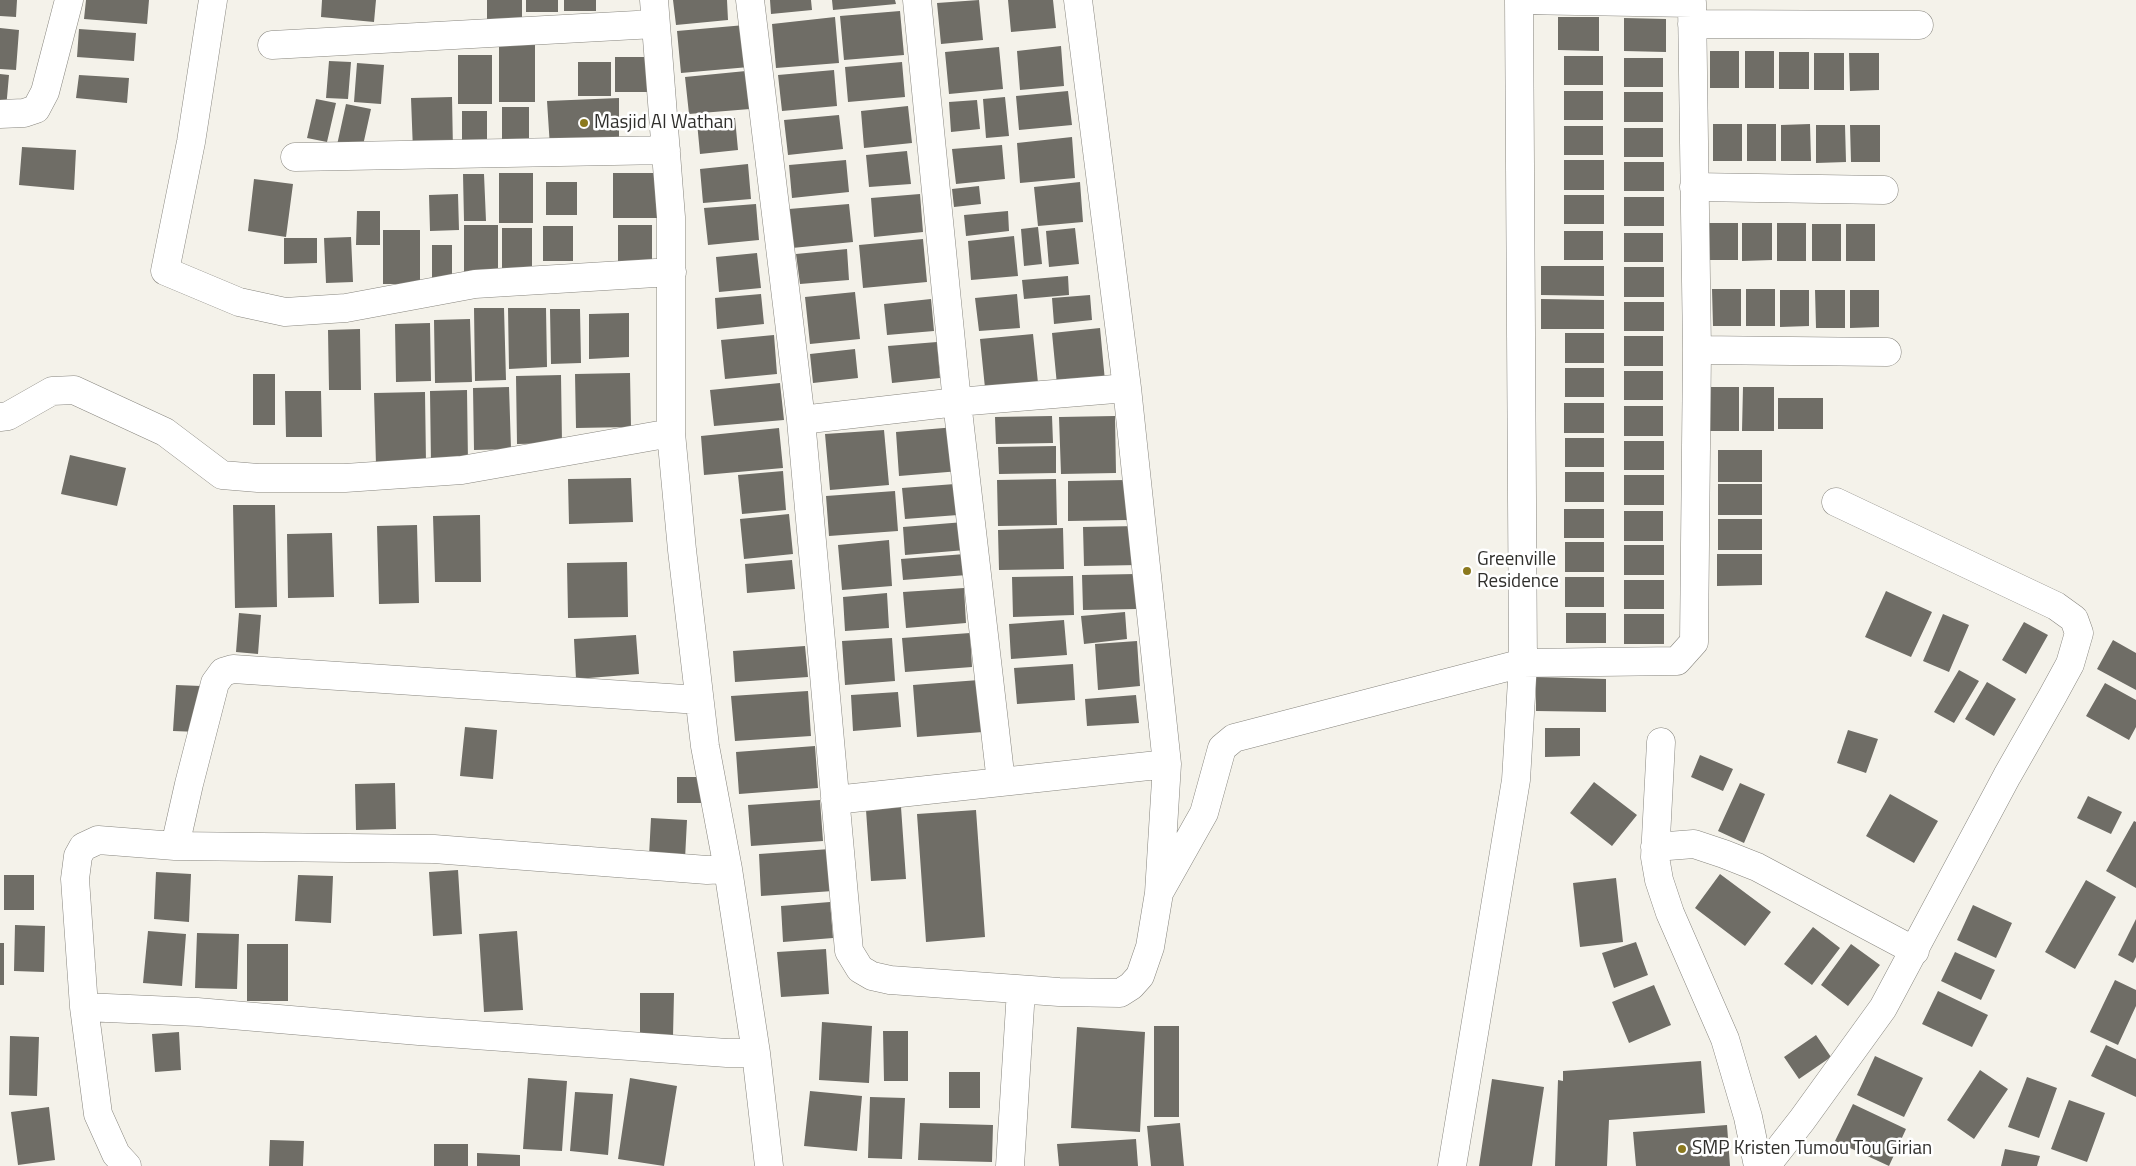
<!DOCTYPE html>
<style>
body{margin:0}
canvas{display:block;background:#f4f2ea}
</style>
<canvas width="2136" height="1166"></canvas>
<script>
const ctx = document.querySelector('canvas').getContext('2d');
ctx.lineJoin = 'round';
function fill(path, color) {
  ctx.fillStyle = color;
  ctx.fill(path, 'evenodd');
}
function poly(rows) {
  const path = new Path2D();
  for (const r of rows) {
    path.moveTo(r[0], r[1]);
    for (let i = 2; i < r.length; i += 2) path.lineTo(r[i], r[i + 1]);
  }
  return path;
}
function strokePath(path, color, width, dash) {
  ctx.strokeStyle = color;
  ctx.lineWidth = width;
  ctx.lineCap = dash ? 'butt' : 'round';
  ctx.setLineDash(dash || []);
  ctx.stroke(path);
}
function write(font, color, halo, rows, align = 'center') {
  ctx.font = font + ' "Titillium Web",sans-serif';
  ctx.lineWidth = 5;
  ctx.setLineDash([]);
  ctx.textBaseline = 'middle';
  ctx.strokeStyle = halo;
  ctx.fillStyle = color;
  for (const [text, x, y, turn = 0] of rows) {
    ctx.save();
    ctx.translate(x, y);
    ctx.rotate((+turn || 0) * Math.PI / 180);
    ctx.textAlign = isNaN(turn) ? turn : align;
    if (halo) ctx.strokeText(text, 0, 0);
    ctx.fillText(text, 0, 0);
    ctx.restore();
  }
}
fill(poly([
 [0,0,17,0,16,17,0,16],
 [86,0,149,0,147,24,84,19],
 [322,0,376,0,374,22,321,17],
 [487,0,522,0,522,26,487,26],
 [526,0,558,0,558,12,526,12],
 [564,0,596,0,596,11,564,11],
 [673,0,727,0,728,20,676,25],
 [770,0,811,0,812,10,771,14],
 [832,0,895,0,896,4,833,10],
 [979,0,983,40,941,44,937,3],
 [1008,0,1053,0,1056,28,1011,32],
 [900,11,904,55,844,60,840,16],
 [835,17,839,63,776,68,772,24],
 [1558,17,1599,17,1599,51,1558,50],
 [1624,18,1666,19,1666,52,1624,51],
 [745,25,749,67,681,73,677,31],
 [0,28,19,30,16,70,0,69],
 [79,29,136,33,134,61,77,57],
 [499,42,535,42,535,102,499,102],
 [1061,46,1064,86,1020,90,1017,51],
 [999,47,1003,89,949,94,945,52],
 [1710,51,1739,51,1739,88,1710,88],
 [1745,51,1774,51,1774,88,1745,88],
 [1779,52,1809,52,1809,89,1779,89],
 [1814,53,1844,53,1844,90,1814,90],
 [1849,53,1879,53,1879,90,1850,91],
 [458,55,492,55,492,104,458,104],
 [1564,56,1603,56,1603,85,1564,85],
 [615,57,648,57,648,92,615,92],
 [1624,58,1663,58,1663,87,1624,87],
 [329,61,351,62,348,99,326,98],
 [578,62,611,62,611,96,578,96],
 [902,62,905,97,848,102,845,67],
 [357,63,384,65,381,104,354,102],
 [834,70,837,106,782,111,778,75],
 [746,71,750,109,689,114,685,77],
 [0,74,9,75,6,109,0,108],
 [79,75,129,78,127,103,76,98],
 [1068,91,1072,125,1019,130,1016,96],
 [1564,91,1603,91,1603,120,1564,120],
 [1624,92,1663,92,1663,122,1624,122],
 [452,97,453,151,413,151,411,98],
 [1005,97,1009,136,986,138,983,99],
 [619,98,619,146,550,147,547,101],
 [316,99,336,103,327,142,307,138],
 [977,100,980,129,951,132,949,102],
 [346,104,371,109,362,150,337,145],
 [908,106,912,143,864,148,861,111],
 [502,107,529,107,529,145,502,145],
 [462,111,487,111,487,149,462,149],
 [839,115,843,149,788,155,784,120],
 [735,118,738,150,700,154,697,122],
 [1713,124,1742,124,1742,161,1713,161],
 [1747,124,1776,124,1776,161,1747,161],
 [1810,124,1811,161,1781,161,1781,125],
 [1816,125,1845,125,1846,162,1816,163],
 [1850,125,1880,125,1880,162,1851,162],
 [1564,126,1603,126,1603,155,1564,155],
 [1624,128,1663,128,1663,157,1624,157],
 [1072,137,1075,178,1020,183,1017,143],
 [1002,145,1005,179,956,184,952,149],
 [22,147,76,150,74,190,19,185],
 [907,151,911,184,869,187,866,155],
 [846,160,849,192,792,198,789,165],
 [1564,160,1604,160,1604,190,1564,190],
 [1624,162,1664,162,1664,191,1624,191],
 [748,164,751,199,703,203,700,169],
 [499,173,533,173,533,223,499,223],
 [613,173,658,173,658,218,613,218],
 [463,174,484,174,486,221,464,221],
 [254,179,293,184,286,237,248,231],
 [546,182,577,182,577,215,546,215],
 [1080,182,1083,222,1038,226,1034,187],
 [979,186,981,204,954,207,952,189],
 [458,194,459,230,430,231,429,195],
 [920,194,923,232,874,237,871,198],
 [1564,195,1604,195,1604,224,1564,224],
 [1624,197,1664,197,1664,226,1624,226],
 [756,204,759,240,708,245,704,208],
 [849,204,853,242,792,248,789,209],
 [357,211,380,211,380,245,356,245],
 [1008,211,1009,231,966,236,964,215],
 [1708,223,1738,223,1738,260,1709,260],
 [1742,223,1772,223,1772,260,1742,261],
 [1777,223,1806,223,1806,261,1777,261],
 [1812,224,1841,224,1841,261,1812,261],
 [1846,224,1875,224,1875,261,1846,261],
 [464,225,498,225,498,273,464,273],
 [618,225,652,225,652,269,618,269],
 [543,226,573,226,573,261,543,261],
 [1038,227,1042,264,1024,266,1021,229],
 [502,228,532,228,532,270,502,270],
 [1075,228,1079,264,1049,267,1046,231],
 [383,230,420,230,420,284,383,284],
 [1564,231,1603,231,1603,260,1564,260],
 [1624,233,1663,233,1663,262,1624,262],
 [1014,236,1018,276,971,280,968,241],
 [351,237,353,282,326,283,324,238],
 [284,238,317,238,317,263,284,264],
 [923,239,927,282,863,288,859,245],
 [432,245,452,245,452,279,432,279],
 [847,249,849,280,800,284,796,254],
 [757,253,761,288,719,292,716,257],
 [1541,266,1604,266,1604,296,1541,295],
 [1624,267,1664,267,1664,297,1624,297],
 [1068,276,1069,295,1024,299,1022,280],
 [1712,289,1741,289,1741,326,1713,326],
 [1746,289,1775,289,1775,326,1746,326],
 [1780,290,1809,290,1809,326,1780,327],
 [1815,290,1845,290,1845,328,1816,328],
 [1850,290,1879,290,1879,327,1850,328],
 [855,292,860,339,810,344,805,297],
 [761,294,764,324,717,329,715,298],
 [1017,294,1020,328,979,331,975,298],
 [1090,295,1092,320,1054,324,1052,298],
 [931,299,934,331,887,335,884,304],
 [1541,299,1604,300,1604,329,1541,329],
 [1624,302,1664,302,1664,331,1624,331],
 [474,308,504,308,506,380,475,381],
 [508,308,546,308,547,367,509,369],
 [550,309,580,309,581,363,551,364],
 [629,313,629,357,589,359,589,314],
 [470,319,472,382,435,383,434,320],
 [430,323,431,381,396,382,395,324],
 [1100,328,1105,381,1057,385,1052,333],
 [360,329,361,390,329,390,328,330],
 [1565,333,1604,333,1604,363,1565,363],
 [1033,334,1038,383,985,388,980,339],
 [774,335,777,374,725,379,721,340],
 [1624,336,1663,336,1663,366,1624,366],
 [937,342,940,378,892,383,888,346],
 [855,349,858,378,813,383,810,354],
 [1565,368,1604,368,1604,397,1565,397],
 [1624,371,1663,371,1663,400,1624,400],
 [630,373,631,427,576,428,575,374],
 [253,374,275,374,275,425,253,425],
 [561,375,562,443,517,444,516,376],
 [780,383,784,420,714,426,710,390],
 [509,387,511,449,474,450,473,388],
 [1708,387,1739,387,1739,431,1707,431],
 [1743,387,1774,387,1774,431,1742,431],
 [467,390,468,463,431,464,430,391],
 [285,391,321,391,322,437,286,437],
 [425,392,426,464,376,465,374,393],
 [1778,398,1823,398,1823,429,1778,429],
 [1564,403,1604,403,1604,433,1564,433],
 [1624,406,1663,406,1663,436,1624,436],
 [1052,416,1053,443,996,444,995,417],
 [1115,416,1116,473,1061,474,1059,417],
 [956,427,960,471,899,476,896,432],
 [779,428,783,468,704,475,701,436],
 [884,430,889,485,830,490,825,434],
 [1565,438,1604,438,1604,467,1565,467],
 [1624,441,1664,441,1664,470,1624,470],
 [1056,446,1056,473,999,474,998,447],
 [1718,450,1762,450,1762,482,1718,482],
 [70,455,126,468,117,506,61,494],
 [783,471,786,510,742,514,738,475],
 [1565,472,1604,472,1604,502,1565,502],
 [1624,475,1664,475,1664,505,1624,505],
 [631,478,633,522,569,524,568,479],
 [1056,479,1057,525,998,526,997,480],
 [1127,480,1128,520,1068,521,1068,481],
 [955,484,958,515,905,519,902,488],
 [1718,484,1762,484,1762,515,1718,515],
 [895,491,898,531,829,536,826,496],
 [233,505,275,505,277,607,235,608],
 [1564,509,1604,509,1604,538,1564,538],
 [1624,511,1663,511,1663,541,1624,541],
 [789,514,793,554,744,559,740,519],
 [480,515,481,582,435,582,433,516],
 [1718,519,1762,519,1762,550,1718,550],
 [964,522,966,550,905,555,903,527],
 [417,525,419,603,379,604,377,526],
 [1139,526,1139,565,1084,566,1083,527],
 [1063,528,1064,569,999,570,998,530],
 [332,533,334,597,288,598,287,534],
 [889,540,892,586,842,590,838,545],
 [1565,542,1604,542,1604,572,1565,572],
 [1624,545,1664,545,1664,575,1624,575],
 [965,554,967,575,903,580,901,559],
 [1717,554,1762,554,1762,585,1717,586],
 [792,560,795,589,747,593,745,564],
 [627,562,628,617,568,618,567,563],
 [1136,574,1137,609,1083,610,1082,575],
 [1073,576,1074,615,1013,617,1012,577],
 [1565,577,1604,577,1604,607,1565,607],
 [1624,580,1664,580,1664,609,1624,609],
 [964,588,966,623,906,628,903,592],
 [1886,591,1932,612,1911,657,1865,637],
 [887,593,889,628,845,631,843,597],
 [1125,612,1127,639,1084,644,1081,616],
 [239,613,261,615,258,654,236,652],
 [1566,613,1606,613,1606,643,1566,643],
 [1624,614,1664,614,1664,644,1624,644],
 [1943,614,1969,625,1949,672,1923,661],
 [1064,620,1067,655,1011,659,1009,624],
 [2024,622,2048,635,2026,674,2002,660],
 [970,633,972,667,905,672,902,638],
 [636,635,639,674,576,679,574,639],
 [892,638,895,681,845,685,842,641],
 [2113,640,2136,653,2136,690,2097,669],
 [1137,641,1140,686,1098,690,1095,644],
 [805,646,808,677,735,682,733,651],
 [1073,664,1075,700,1017,704,1014,668],
 [1959,670,1979,681,1954,723,1934,712],
 [1536,677,1606,679,1606,712,1536,711],
 [979,680,983,732,917,737,913,685],
 [1987,682,2016,699,1994,736,1965,719],
 [2105,683,2136,700,2136,727,2129,740,2086,716],
 [176,685,201,686,199,732,173,731],
 [808,691,811,736,735,741,731,696],
 [898,692,901,727,853,731,851,695],
 [1136,695,1139,723,1087,726,1085,699],
 [465,727,497,730,493,779,460,776],
 [1545,728,1580,728,1580,756,1545,757],
 [1848,730,1878,739,1866,773,1837,763],
 [815,746,818,788,739,794,736,752],
 [1700,755,1733,769,1723,791,1691,777],
 [677,777,702,777,701,803,677,803],
 [1594,782,1637,815,1612,846,1570,813],
 [395,783,396,829,356,830,355,784],
 [1740,783,1765,794,1744,843,1718,831],
 [1890,794,1938,821,1914,863,1866,836],
 [2088,796,2122,812,2111,834,2077,818],
 [820,800,823,841,751,846,748,805],
 [901,807,906,879,871,881,866,810],
 [976,810,985,937,926,942,917,814],
 [651,818,687,820,685,859,649,856],
 [2134,821,2136,822,2136,888,2106,871],
 [830,849,833,891,761,896,759,854],
 [458,870,462,934,433,936,429,872],
 [156,872,191,874,189,922,154,919],
 [1720,874,1771,912,1745,946,1695,908],
 [4,875,34,875,34,910,4,910],
 [298,875,333,876,331,923,295,921],
 [1616,878,1623,942,1580,947,1573,883],
 [2086,880,2116,897,2075,969,2045,952],
 [830,902,833,938,783,942,781,906],
 [1973,905,2012,923,1996,958,1957,940],
 [2136,919,2136,957,2133,963,2118,955],
 [15,925,45,926,44,972,14,971],
 [1813,927,1840,948,1812,985,1784,964],
 [148,931,186,934,182,986,143,983],
 [517,931,523,1010,484,1012,479,934],
 [197,933,239,934,237,989,195,988],
 [1636,942,1648,975,1614,988,1602,953],
 [0,943,4,943,4,985,0,985],
 [247,944,288,944,288,1001,247,1001],
 [1851,944,1880,965,1848,1006,1821,985],
 [826,949,829,994,781,997,777,952],
 [1955,952,1995,970,1981,1000,1941,981],
 [2115,980,2136,990,2136,1006,2118,1045,2090,1032],
 [1654,985,1671,1025,1629,1043,1612,1002],
 [1938,991,1988,1015,1972,1047,1922,1024],
 [640,993,674,993,673,1036,640,1035],
 [822,1022,872,1026,869,1083,819,1080],
 [1154,1026,1179,1026,1179,1117,1154,1117],
 [1077,1027,1145,1032,1140,1132,1071,1128],
 [883,1031,908,1031,908,1081,884,1081],
 [179,1032,181,1070,155,1072,152,1034],
 [1816,1035,1831,1057,1799,1079,1784,1057],
 [10,1036,39,1037,37,1096,9,1095],
 [2106,1045,2136,1059,2136,1097,2091,1076],
 [1875,1056,1923,1078,1904,1117,1857,1095],
 [1701,1061,1705,1113,1609,1120,1607,1166,1555,1166,1558,1080,1563,1081,1563,1071],
 [1980,1070,2008,1089,1974,1139,1947,1120],
 [949,1072,980,1072,980,1108,949,1108],
 [2027,1077,2057,1088,2039,1138,2008,1127],
 [528,1078,567,1081,562,1151,523,1149],
 [630,1078,677,1086,664,1166,618,1159],
 [1492,1079,1544,1087,1532,1166,1479,1166],
 [810,1091,862,1096,857,1151,804,1146],
 [575,1092,613,1094,608,1155,570,1151],
 [870,1097,905,1098,902,1159,868,1158],
 [2069,1100,2105,1113,2087,1162,2051,1149],
 [1853,1104,1906,1129,1889,1166,1835,1141],
 [49,1107,55,1160,18,1165,11,1112],
 [920,1123,993,1125,992,1162,918,1160],
 [1180,1123,1184,1166,1151,1166,1147,1126],
 [1727,1125,1730,1166,1636,1166,1633,1132],
 [1136,1139,1138,1166,1059,1166,1057,1144],
 [270,1140,304,1141,303,1166,269,1166],
 [434,1144,468,1144,468,1166,434,1166],
 [2005,1149,2040,1156,2037,1166,2001,1166],
 [477,1153,520,1155,520,1166,477,1166]
]), '#6f6d66');
const minor = poly([
 [213,0,191,142,165,271,239,302,285,312,346,308,475,284,672,272],
 [654,0,671,217,671,433,682,550,705,746,728,869,756,1053,769,1166],
 [750,0,801,420,849,951,860,969,872,976,890,980,1059,992,1120,993,1131,986,1140,976,1150,947,1159,893,1167,764,1127,388,1078,0],
 [917,0,957,402,1001,782],
 [1692,24,1919,25],
 [272,45,655,24],
 [0,114,24,113,36,109,45,92,69,0],
 [295,157,666,150],
 [1694,187,1884,190],
 [1697,350,1887,352],
 [0,417,8,416,52,391,74,390,165,432,222,475,258,478,345,478,462,470,671,433],
 [801,420,957,402,1127,388],
 [1661,742,1655,857,1659,880,1670,913,1725,1039,1748,1117,1758,1166],
 [835,800,1167,764],
 [175,846,189,784,215,683,223,672,233,669,699,700],
 [1655,847,1694,844,1724,854,1757,867,1915,951],
 [728,869,707,870,434,849,175,846,98,840,83,847,78,856,75,879,84,1007,197,1012,419,1031,727,1053,756,1053],
 [1159,893,1204,813,1222,748,1234,738,1523,663,1677,661,1694,642,1697,350,1692,3,1519,0,1523,663,1516,780,1452,1166],
 [84,1007,98,1114,116,1154,127,1166],
 [1010,1166,1021,990],
 [1766,1166,1802,1120,1883,1008,2007,776,2052,697,2070,664,2079,633,2074,619,2056,606,1836,502]
]);
strokePath(minor, '#88867f', 29);
strokePath(minor, '#fff', 28);
for (const [x, y, r, color] of [
 [584,123,5,"#8b791e"],
 [1467,571,5,"#8b791e"],
 [1682,1149,5,"#8b791e"]
]) {
  const dot = new Path2D();
  dot.arc(x, y, r, 0, 2 * Math.PI);
  ctx.fillStyle = color;
  ctx.fill(dot);
  strokePath(dot, '#fff', 2);
}
write('19px', '#302f2c', '#fff', [
 ["Masjid Al Wathan",594,123],
 ["Greenville",1477,560],
 ["Residence",1477,582],
 ["SMP Kristen Tumou Tou Girian",1692,1149]
], 'left');
</script>
